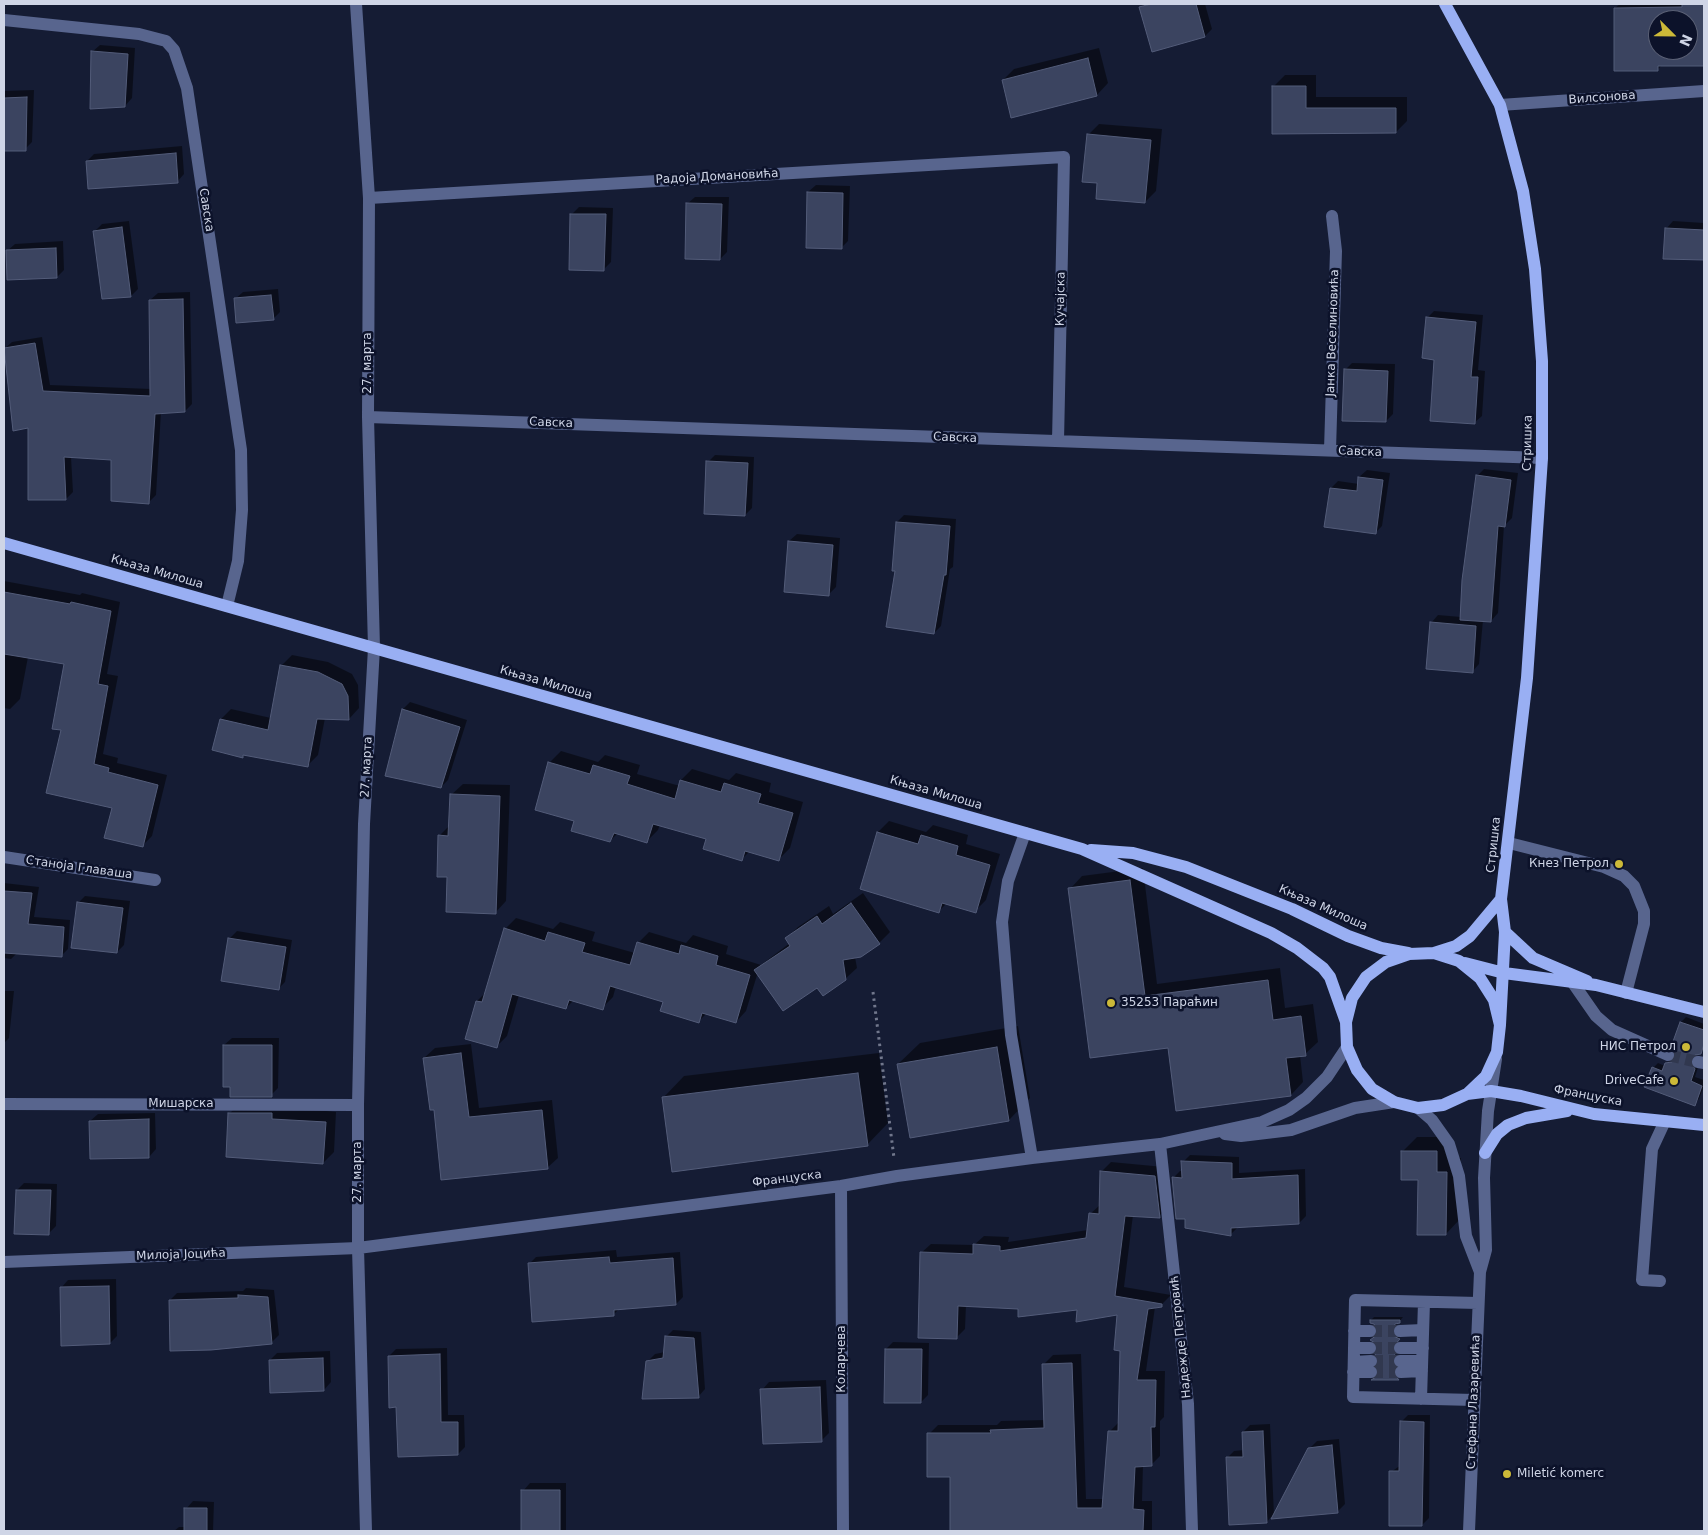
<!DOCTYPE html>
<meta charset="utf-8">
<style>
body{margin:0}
#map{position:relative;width:1708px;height:1535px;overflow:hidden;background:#151c34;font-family:"DejaVu Sans",sans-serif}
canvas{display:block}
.frame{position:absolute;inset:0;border:5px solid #cfd5e6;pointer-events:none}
.north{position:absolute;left:1648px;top:10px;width:50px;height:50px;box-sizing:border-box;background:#0c122a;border:1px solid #5a6075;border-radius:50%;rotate:113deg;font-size:14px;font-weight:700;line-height:20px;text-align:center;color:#cfd5e6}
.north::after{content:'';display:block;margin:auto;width:18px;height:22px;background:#ccb938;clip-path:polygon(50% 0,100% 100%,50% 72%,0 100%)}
</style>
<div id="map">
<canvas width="1708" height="1535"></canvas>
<div class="frame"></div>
<div class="north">N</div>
</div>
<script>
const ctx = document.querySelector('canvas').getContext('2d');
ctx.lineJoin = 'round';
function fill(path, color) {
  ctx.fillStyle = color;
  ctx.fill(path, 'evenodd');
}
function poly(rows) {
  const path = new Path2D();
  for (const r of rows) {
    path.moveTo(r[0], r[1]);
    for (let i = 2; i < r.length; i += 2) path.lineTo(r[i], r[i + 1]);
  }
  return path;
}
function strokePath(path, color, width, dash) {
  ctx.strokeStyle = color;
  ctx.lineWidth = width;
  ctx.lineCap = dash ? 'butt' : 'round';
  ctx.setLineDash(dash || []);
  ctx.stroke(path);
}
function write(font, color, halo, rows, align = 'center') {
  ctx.font = font + ' "DejaVu Sans",sans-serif';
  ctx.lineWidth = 5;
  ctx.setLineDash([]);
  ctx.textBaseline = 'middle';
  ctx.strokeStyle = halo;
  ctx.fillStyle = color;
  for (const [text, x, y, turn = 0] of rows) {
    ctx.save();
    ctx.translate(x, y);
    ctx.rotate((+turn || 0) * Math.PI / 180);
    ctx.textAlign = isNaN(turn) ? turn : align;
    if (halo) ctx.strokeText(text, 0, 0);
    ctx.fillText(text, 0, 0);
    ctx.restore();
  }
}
fill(poly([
 [1145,4,1205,4,1212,29,1205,36,1141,7],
 [1620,4,1704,4,1704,65,1662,65,1657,70,1615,8],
 [1658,20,1688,20,1688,50,1658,50],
 [100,45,135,48,132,98,125,106,92,52],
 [1099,48,1108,83,1097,95,1012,116,1003,80,1014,69],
 [1285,75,1316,75,1316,97,1407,97,1407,121,1396,132,1274,133,1274,86],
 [34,90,32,142,25,149,4,149,4,91],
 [1099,124,1162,129,1156,191,1145,202,1088,135],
 [182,146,184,174,177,182,87,161,94,154],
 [816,185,850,186,848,241,841,248,808,192],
 [695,197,729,197,727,252,720,259,687,204],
 [579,207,613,208,611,262,604,269,572,214],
 [129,221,138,289,131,296,95,231,102,224],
 [1673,221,1704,223,1704,259,1665,257,1666,229],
 [63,241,64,270,57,277,7,251,15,244],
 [278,289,280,312,273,319,235,299,243,292],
 [190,292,192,404,185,411,161,412,156,495,149,502,113,458,71,457,73,492,66,499,29,426,4,349,12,342,42,337,50,385,151,389,150,300,158,293],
 [1434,311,1483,315,1478,370,1485,371,1482,416,1474,423,1436,358,1427,318],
 [1352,363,1395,364,1393,414,1386,421,1345,370],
 [715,455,754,457,752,508,745,515,708,462],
 [1484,469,1518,473,1512,518,1504,526,1498,613,1491,621,1483,620,1479,664,1472,672,1431,623,1438,615,1461,617,1477,476],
 [1367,470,1390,473,1382,526,1375,533,1331,488,1338,481,1359,484,1359,477],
 [904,515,956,519,953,567,950,569,941,626,934,633,897,522],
 [797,534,840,538,836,587,829,594,789,541],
 [4,581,80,595,82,593,120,602,107,674,118,676,103,754,118,758,117,763,167,775,152,836,142,846,113,807,62,729,65,663,28,657,20,699,10,709,4,708],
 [292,655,328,662,352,674,358,685,359,708,349,719,325,718,318,755,308,765,245,754,242,756,221,719,231,709,271,718,281,666],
 [410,702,467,720,448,780,441,787,387,775,403,709],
 [561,751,598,762,605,755,640,765,637,774,680,786,681,780,692,769,729,780,736,773,771,783,769,792,803,802,790,848,779,859,750,851,742,859,707,839,660,824,658,830,647,841,618,833,610,841,576,820,536,809,550,762],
 [463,784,510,785,506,901,495,913,448,876,439,836,450,825,451,795],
 [889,821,926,832,933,825,968,835,966,844,1000,854,986,900,975,911,947,903,939,911,862,888,878,832],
 [1143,868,1157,984,1280,968,1285,1008,1313,1004,1318,1042,1305,1054,1300,1055,1303,1082,1291,1095,1169,1046,1070,889,1082,876],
 [4,883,39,887,34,917,70,920,68,949,61,956,18,952,11,959,4,958],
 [863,893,890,932,879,943,855,957,857,968,845,979,817,986,758,972,746,1011,736,1022,707,1013,699,1021,664,1001,616,986,613,997,602,1008,574,1000,566,1008,519,995,507,1036,497,1046,477,1001,486,992,505,929,516,918,553,929,560,922,595,932,592,941,635,953,638,943,649,932,686,943,693,935,728,946,726,954,761,965,790,943,787,938,798,927,829,906,833,914],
 [85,896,130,901,124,945,117,952,78,903],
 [237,931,292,940,285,982,278,989,223,980,230,938],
 [4,991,14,991,9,1038,4,1043],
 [1686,1017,1704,1024,1704,1049,1700,1053,1694,1053,1695,1060,1699,1064,1695,1077,1704,1080,1704,1086,1699,1099,1694,1104,1653,1068,1658,1063,1665,1066,1672,1058,1677,1058,1677,1053,1672,1047,1681,1022],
 [1018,1026,1030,1098,1009,1120,898,1064,920,1043],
 [232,1038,279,1038,278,1088,271,1095,231,1086,224,1045],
 [471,1044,479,1108,552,1100,558,1158,547,1168,435,1108,424,1058,435,1048],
 [879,1053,888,1123,867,1145,663,1098,684,1076],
 [241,1102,336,1112,334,1152,323,1163,230,1113],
 [155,1113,156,1149,149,1157,90,1121,98,1114],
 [1417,1137,1451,1137,1451,1157,1461,1158,1460,1219,1446,1234,1419,1179,1402,1152],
 [1190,1155,1239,1157,1239,1173,1305,1169,1306,1216,1299,1223,1238,1227,1231,1234,1186,1218,1173,1178,1180,1171,1183,1171,1183,1162],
 [1111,1162,1164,1167,1168,1207,1159,1216,1133,1215,1124,1287,1171,1295,1161,1305,1155,1307,1146,1371,1165,1371,1164,1417,1160,1421,1160,1456,1151,1465,1143,1465,1142,1501,1152,1501,1152,1530,952,1531,952,1476,929,1434,938,1425,997,1425,1001,1421,1045,1420,1044,1364,1053,1355,1081,1354,1086,1499,1104,1499,1109,1432,1118,1423,1121,1350,1118,1313,1079,1308,966,1305,965,1329,956,1338,921,1253,931,1244,974,1245,984,1236,1009,1237,1008,1242,1088,1230,1090,1214,1100,1205,1102,1171],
 [24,1183,57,1184,56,1226,49,1233,17,1190],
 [616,1250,617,1257,680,1252,683,1297,676,1304,620,1308,614,1314,529,1264,536,1257],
 [116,1279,117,1336,110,1343,61,1288,68,1280],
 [246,1288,274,1290,279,1335,271,1343,170,1300,177,1293,243,1291],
 [1374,1317,1403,1317,1395,1327,1396,1333,1402,1335,1394,1343,1398,1350,1395,1356,1398,1363,1396,1369,1401,1375,1398,1378,1374,1379,1379,1375,1380,1361,1379,1330,1371,1320],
 [673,1330,701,1332,705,1389,698,1397,647,1362,655,1354,665,1352,666,1337],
 [893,1342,929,1343,928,1395,921,1402,886,1349],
 [447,1348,448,1415,464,1415,465,1447,458,1454,398,1406,389,1356,396,1349],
 [330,1351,331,1382,324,1390,270,1360,277,1353],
 [826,1380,829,1433,821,1441,762,1390,769,1382],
 [1408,1415,1430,1415,1429,1518,1422,1525,1391,1472,1401,1465,1401,1422],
 [1270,1424,1274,1515,1309,1449,1317,1441,1339,1439,1345,1504,1338,1511,1271,1517,1267,1522,1227,1458,1234,1451,1244,1450,1243,1432,1250,1425],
 [530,1483,566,1483,566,1531,523,1531,523,1491],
 [193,1501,214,1502,213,1531,174,1531,179,1527,185,1527,186,1509]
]), '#0007');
const building = poly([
 [1151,4,1196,4,1205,37,1152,52,1139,7,1151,4],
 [1682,4,1704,4,1704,66,1658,66,1658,71,1614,71,1614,8,1682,7,1682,4],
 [1658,20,1688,20,1688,50,1658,50,1658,20],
 [91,51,128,54,125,107,90,109,91,51],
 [1088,58,1097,96,1011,118,1002,80,1088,58],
 [1272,86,1306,86,1306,108,1396,108,1396,133,1272,134,1272,86],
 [27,97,26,151,4,151,4,98,27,97],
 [1087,134,1151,140,1145,203,1096,199,1097,183,1082,182,1087,134],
 [176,153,178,183,88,189,86,161,176,153],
 [807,192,843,193,842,249,806,248,807,192],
 [686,203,722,204,720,260,685,259,686,203],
 [570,214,606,214,604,271,569,270,570,214],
 [122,227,131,297,102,299,93,231,122,227],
 [1665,228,1704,230,1704,260,1663,259,1665,228],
 [56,248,57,278,7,280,6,250,56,248],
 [271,295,274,320,236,323,234,298,271,295],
 [183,299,185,412,155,414,149,504,111,501,111,460,64,457,66,500,28,500,28,428,13,431,4,348,35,343,43,391,150,396,149,300,183,299],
 [1426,317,1476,322,1471,377,1478,377,1475,424,1430,421,1434,360,1422,358,1426,317],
 [1344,369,1388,371,1386,422,1342,421,1344,369],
 [706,461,748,463,745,516,704,514,706,461],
 [1476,475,1511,480,1505,527,1498,526,1491,622,1460,620,1462,580,1476,475],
 [1358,477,1383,480,1376,534,1324,527,1330,488,1357,491,1358,477],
 [896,522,950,526,946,575,944,575,934,634,886,627,895,571,892,571,896,522],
 [788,541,833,545,829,596,784,592,788,541],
 [4,592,70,604,71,602,111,611,98,684,108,686,94,764,109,768,108,772,158,785,143,847,104,838,112,808,46,793,61,730,52,729,64,664,4,654,4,592],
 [1430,622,1476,626,1473,673,1426,669,1430,622],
 [280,665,318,672,342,684,348,696,349,720,317,719,308,767,243,755,243,758,212,750,220,719,268,730,280,665],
 [402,709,460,727,441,788,385,776,402,709],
 [548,762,590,774,593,765,630,776,627,784,675,799,680,780,721,792,724,783,761,794,758,803,793,813,779,861,745,851,742,861,703,849,706,839,653,824,647,843,614,833,610,842,571,831,574,821,535,810,548,762],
 [450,794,500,796,496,914,446,912,447,877,437,877,438,835,448,836,450,794],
 [877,832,918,844,921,835,958,846,956,855,990,865,976,913,942,903,939,913,860,889,877,832],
 [1130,880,1145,996,1268,980,1273,1020,1301,1016,1306,1056,1286,1058,1291,1096,1176,1111,1168,1048,1090,1058,1068,888,1130,880],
 [4,891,32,893,28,924,64,927,62,957,4,953,4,891],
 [77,902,123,908,117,953,71,948,77,902],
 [851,903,880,944,861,957,843,960,846,980,823,996,817,988,783,1011,754,970,790,946,785,938,817,916,822,924,851,903],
 [504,928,545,941,548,932,585,943,582,952,630,965,637,942,679,954,681,945,718,956,716,965,750,975,736,1023,702,1013,699,1023,660,1011,663,1002,610,986,603,1010,569,1000,566,1009,512,994,497,1048,465,1039,476,1001,482,1002,504,928],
 [228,938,286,947,279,990,221,981,228,938],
 [1680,1022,1704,1030,1704,1044,1701,1054,1695,1055,1690,1061,1695,1069,1691,1081,1702,1086,1695,1106,1644,1087,1652,1067,1662,1071,1665,1063,1672,1062,1675,1059,1676,1054,1671,1047,1680,1022],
 [223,1045,272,1045,272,1097,230,1097,230,1087,223,1087,223,1045],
 [997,1047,1009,1121,910,1138,897,1064,997,1047],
 [461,1053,469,1117,542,1110,548,1169,441,1180,434,1110,430,1110,423,1058,461,1053],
 [858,1073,868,1146,672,1172,662,1097,858,1073],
 [228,1113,272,1113,272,1119,326,1122,323,1164,226,1157,228,1113],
 [149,1119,149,1158,90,1159,89,1121,149,1119],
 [1401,1151,1437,1151,1437,1172,1447,1172,1446,1235,1417,1235,1418,1180,1401,1180,1401,1151],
 [1181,1161,1232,1163,1232,1179,1298,1175,1299,1224,1231,1228,1231,1236,1185,1228,1185,1219,1176,1219,1172,1177,1182,1178,1181,1161],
 [1100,1171,1155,1176,1160,1218,1125,1216,1115,1296,1162,1304,1162,1307,1148,1309,1137,1380,1156,1380,1155,1427,1151,1427,1152,1466,1135,1467,1133,1509,1144,1510,1143,1531,950,1531,950,1477,927,1477,927,1433,991,1433,990,1430,1044,1428,1042,1364,1072,1363,1077,1508,1102,1508,1108,1431,1118,1431,1120,1351,1114,1350,1117,1315,1076,1322,1077,1310,1018,1317,1018,1309,958,1306,957,1339,918,1338,920,1252,973,1254,973,1244,1000,1246,1000,1251,1086,1238,1089,1213,1099,1214,1100,1171],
 [16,1190,51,1190,49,1235,14,1234,16,1190],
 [609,1257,610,1263,673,1258,676,1305,614,1310,614,1316,532,1322,528,1263,609,1257],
 [109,1286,110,1344,61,1346,60,1287,109,1286],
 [238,1295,268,1297,272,1344,211,1350,170,1351,169,1300,238,1298,238,1295],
 [1370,1320,1400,1320,1400,1323,1395,1324,1392,1331,1393,1336,1400,1339,1392,1348,1395,1354,1392,1361,1395,1367,1393,1373,1399,1380,1371,1380,1378,1376,1377,1366,1379,1361,1375,1354,1377,1344,1370,1340,1377,1335,1378,1331,1374,1324,1370,1323,1370,1320],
 [665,1336,694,1338,699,1398,642,1399,646,1361,663,1358,665,1336],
 [885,1349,922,1349,921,1403,884,1403,885,1349],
 [440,1354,441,1422,458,1422,458,1455,398,1457,396,1407,389,1408,388,1356,440,1354],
 [323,1358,324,1391,270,1393,269,1360,323,1358],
 [820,1387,822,1442,763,1444,760,1389,820,1387],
 [1400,1421,1424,1422,1422,1526,1389,1526,1389,1471,1399,1471,1400,1421],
 [1263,1431,1267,1523,1229,1525,1226,1457,1243,1457,1242,1432,1263,1431],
 [1332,1445,1338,1513,1271,1519,1308,1448,1332,1445],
 [521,1490,560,1490,560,1531,521,1531,521,1490],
 [184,1508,207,1508,207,1531,184,1531,184,1508]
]);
fill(building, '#3b4460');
strokePath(building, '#535c79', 1);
strokePath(poly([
 [1668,1055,1698,1062],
 [1370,1331,1400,1331],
 [1370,1348,1400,1348],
 [1371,1361,1400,1361],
 [1371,1372,1401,1372]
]), '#31384f', 12, [12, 6]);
strokePath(poly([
 [873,992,894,1158]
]), '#71778c', 3, [2.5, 4]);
strokePath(poly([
 [356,4,369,198,368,417,374,648,364,824,358,1105,358,1248,366,1531],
 [4,20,139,34,166,41,174,50,187,88,241,450,242,510,238,561,227,606],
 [1500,105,1704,91],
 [369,198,1064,157,1058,441],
 [368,417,1542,458],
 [1330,450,1336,251,1332,216],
 [1025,833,1008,881,1002,922,1011,1035,1032,1158],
 [1509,843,1604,867,1624,876,1634,886,1644,911,1644,924,1626,993],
 [4,857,155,880],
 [1573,983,1596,1016,1612,1030,1668,1055],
 [1698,1062,1704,1063],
 [4,1104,358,1105],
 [1418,1108,1432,1120,1449,1144,1459,1176,1466,1236,1480,1272],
 [1225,1134,1241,1136,1291,1130,1355,1108,1394,1102],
 [1160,1144,1188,1404,1192,1531],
 [841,1186,843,1531],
 [4,1262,358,1248,841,1186,897,1176,1032,1158,1160,1144,1262,1122,1289,1110,1306,1098,1327,1077,1347,1047],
 [1660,1281,1642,1280,1652,1149,1665,1121],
 [1354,1331,1370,1331],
 [1400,1331,1423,1330],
 [1354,1348,1370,1348],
 [1400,1348,1423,1348],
 [1400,1361,1422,1361],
 [1354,1362,1371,1361],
 [1353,1372,1371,1372],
 [1401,1372,1422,1371],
 [1421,1399,1424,1302],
 [1474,1400,1353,1397,1355,1300,1478,1303],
 [1469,1531,1480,1272,1486,1250,1484,1178,1488,1111,1496,1059]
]), '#58658e', 12);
strokePath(poly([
 [1445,4,1500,105,1523,191,1535,269,1542,361,1542,458,1527,678,1501,899,1505,932,1500,1025],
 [4,543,1082,849,1271,933,1297,948,1323,968,1330,977,1346,1022],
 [1091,850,1133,853,1186,867,1292,909,1348,936,1381,948,1408,953],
 [1505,932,1533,958,1587,981],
 [1434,953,1456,946,1470,936,1501,899],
 [1465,963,1504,973,1596,985,1704,1012],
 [1467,1094,1486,1076,1497,1052,1500,1025,1494,1000,1480,978,1459,961,1434,953,1409,954,1386,962,1366,977,1352,998,1346,1022,1347,1047,1357,1070,1372,1089,1394,1102,1418,1108,1443,1105,1467,1094,1491,1091,1521,1096,1594,1114,1704,1125],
 [1485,1153,1497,1134,1508,1125,1526,1118,1567,1111]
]), '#99aff3', 12);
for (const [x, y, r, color] of [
 [1619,864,5,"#ccb938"],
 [1111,1003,5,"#ccb938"],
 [1686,1047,5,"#ccb938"],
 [1674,1081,5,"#ccb938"],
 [1507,1474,5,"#ccb938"]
]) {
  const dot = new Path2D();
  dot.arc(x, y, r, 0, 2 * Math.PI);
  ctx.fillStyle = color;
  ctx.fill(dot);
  strokePath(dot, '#0c122a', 2);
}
write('12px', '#cfd5e6', '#0c122a', [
 ["Вилсонова",1602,98,-4],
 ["Радоја Домановића",717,177,-3],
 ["Савска",206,210,81],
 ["Кучајска",1061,299,-89],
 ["Јанка Веселиновића",1333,333,-88],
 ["27. марта",368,363,-90],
 ["Савска",551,423,2],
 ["Савска",955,438,2],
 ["Стришка",1528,443,-89],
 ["Савска",1360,452,2],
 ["Књаза Милоша",157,572,16],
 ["Књаза Милоша",546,683,16],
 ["27. марта",367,767,-87],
 ["Књаза Милоша",936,793,16],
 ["Стришка",1494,845,-84],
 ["Станоја Главаша",79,868,8],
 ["Књаза Милоша",1323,908,24],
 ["Француска",1588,1096,11],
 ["Мишарска",181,1104],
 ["27. марта",358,1172,-90],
 ["Француска",787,1179,-7],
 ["Милоја Јоцића",181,1255,-2],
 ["Надежде Петровић",1181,1337,-96],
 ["Коларчева",842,1359,-90],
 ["Стефана Лазаревића",1474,1402,-88]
]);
write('12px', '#cfd5e6', '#0c122a', [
 ["Кнез Петрол",1609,864],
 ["35253 Параћин",1121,1003,"left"],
 ["НИС Петрол",1676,1047],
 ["DriveCafe",1664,1081],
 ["Miletić komerc",1517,1474,"left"]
], 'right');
</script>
